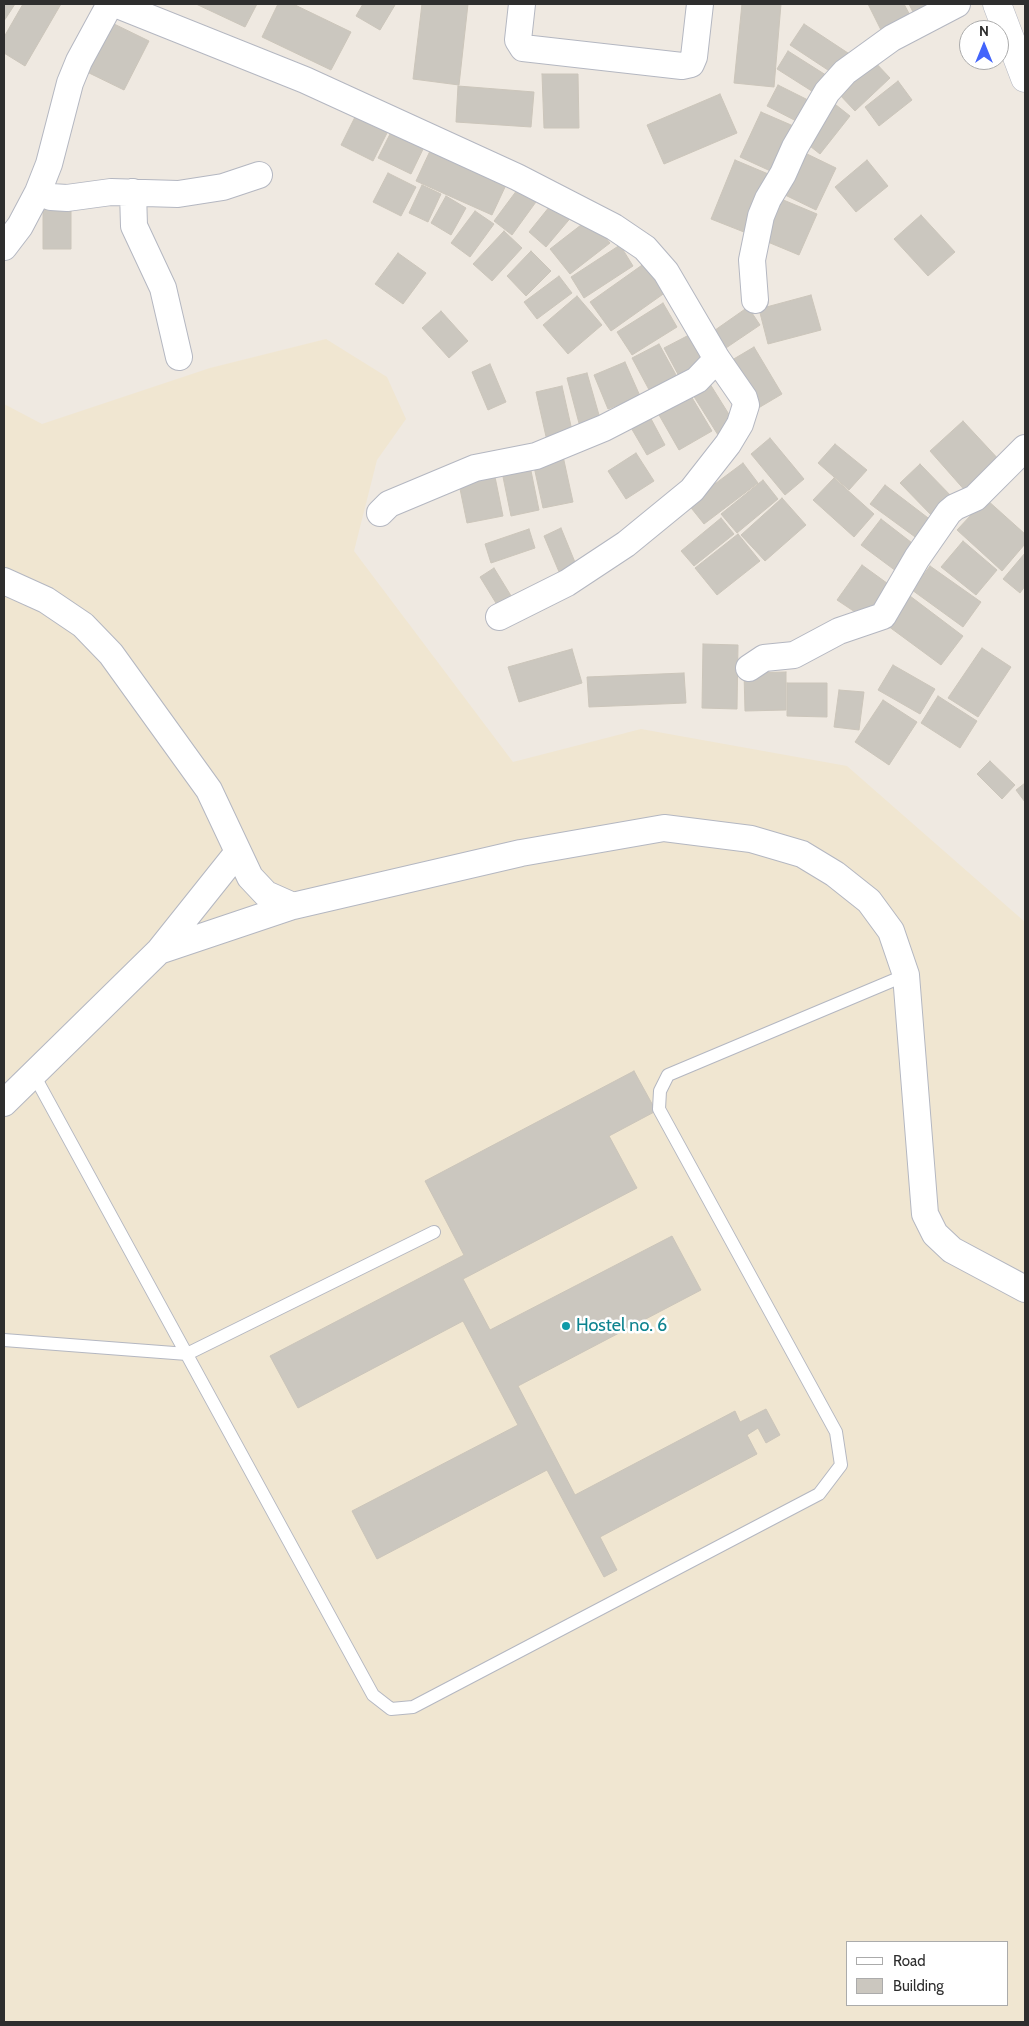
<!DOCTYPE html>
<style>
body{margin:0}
#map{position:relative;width:1029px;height:2026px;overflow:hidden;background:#efe9e1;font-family:Cabin,sans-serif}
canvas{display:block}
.frame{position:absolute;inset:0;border:5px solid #2e2e2e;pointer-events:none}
.legend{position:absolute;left:846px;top:1941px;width:162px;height:65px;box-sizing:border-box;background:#fff;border:1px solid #ababab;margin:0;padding:6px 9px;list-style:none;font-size:15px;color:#2e2e2e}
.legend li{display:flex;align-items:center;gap:10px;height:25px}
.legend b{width:25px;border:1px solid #ababab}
.north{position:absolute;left:959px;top:20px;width:50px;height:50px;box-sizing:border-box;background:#fff;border:1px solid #ababab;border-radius:50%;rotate:0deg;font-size:14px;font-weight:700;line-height:20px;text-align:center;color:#2e2e2e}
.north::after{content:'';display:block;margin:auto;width:18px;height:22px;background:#4264fb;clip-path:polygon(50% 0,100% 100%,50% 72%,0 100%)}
</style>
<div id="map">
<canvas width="1029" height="2026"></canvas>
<div class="frame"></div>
<ul class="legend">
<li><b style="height:6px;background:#fff"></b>Road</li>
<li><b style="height:14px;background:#cbc7bf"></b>Building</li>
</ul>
<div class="north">N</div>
</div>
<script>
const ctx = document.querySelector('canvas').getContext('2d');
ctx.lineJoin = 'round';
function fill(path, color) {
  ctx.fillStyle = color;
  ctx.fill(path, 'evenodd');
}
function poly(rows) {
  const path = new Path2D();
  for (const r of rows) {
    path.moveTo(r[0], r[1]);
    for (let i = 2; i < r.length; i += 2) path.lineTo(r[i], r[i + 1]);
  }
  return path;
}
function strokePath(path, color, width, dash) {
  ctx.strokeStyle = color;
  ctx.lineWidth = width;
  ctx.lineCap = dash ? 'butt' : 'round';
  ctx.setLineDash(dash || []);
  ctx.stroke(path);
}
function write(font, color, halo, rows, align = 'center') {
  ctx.font = font + ' Cabin,sans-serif';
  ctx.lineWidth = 5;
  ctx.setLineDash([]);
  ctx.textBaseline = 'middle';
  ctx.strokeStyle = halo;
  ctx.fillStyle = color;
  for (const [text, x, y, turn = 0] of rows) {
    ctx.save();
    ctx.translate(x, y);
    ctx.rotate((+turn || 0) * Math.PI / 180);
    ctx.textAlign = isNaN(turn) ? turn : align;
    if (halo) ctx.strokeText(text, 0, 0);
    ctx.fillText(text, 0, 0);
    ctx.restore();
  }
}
fill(poly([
 [326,339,387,377,406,419,377,460,354,551,513,762,641,729,847,766,1025,922,1025,2022,4,2022,4,404,42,424,210,368],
 [848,1942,1008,1942,1008,2005,848,2005]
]), '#f0e6d1');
const building = poly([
 [4,4,15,4,4,21,4,4],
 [23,4,61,4,25,66,4,53,4,37,23,4],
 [196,4,257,4,245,27,196,4],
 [278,4,293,4,351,32,331,70,262,37,278,4],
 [363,4,393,4,395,5,380,30,356,16,363,4],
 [422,4,468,4,459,85,413,79,422,4],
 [742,4,781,4,774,87,734,83,742,4],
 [868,4,904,4,912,19,882,32,868,4],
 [909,4,942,4,915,16,909,4],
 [110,22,149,41,124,90,85,71,110,22],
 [804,24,851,55,837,76,790,45,804,24],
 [788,51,829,77,818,95,777,69,788,51],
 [873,60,890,78,855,111,838,93,873,60],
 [542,74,578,74,579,128,544,128,542,74],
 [898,81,912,100,879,126,865,107,898,81],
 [778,85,814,103,802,124,767,106,778,85],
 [458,86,534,92,531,127,456,122,458,86],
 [720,94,737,133,664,164,647,125,720,94],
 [831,101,850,116,820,154,801,139,831,101],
 [761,112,798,128,777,174,740,157,761,112],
 [356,115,388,131,373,161,341,145,356,115],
 [393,128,426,143,411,174,378,158,393,128],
 [430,151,506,185,492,215,416,181,430,151],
 [803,152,836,168,816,210,783,194,803,152],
 [735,160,773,176,749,234,711,219,735,160],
 [867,160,888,186,856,212,835,187,867,160],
 [388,173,416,187,401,216,373,202,388,173],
 [523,182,541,195,512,235,494,221,523,182],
 [422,185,441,194,428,222,409,213,422,185],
 [446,196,466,208,451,235,431,223,446,196],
 [781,199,817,214,799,255,763,240,781,199],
 [554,201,573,215,546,247,529,232,554,201],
 [43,205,71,205,71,249,43,249,43,205],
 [475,211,494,224,470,257,451,243,475,211],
 [921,215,955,252,928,276,894,239,921,215],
 [590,218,610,243,570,274,550,249,590,218],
 [504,231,522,248,492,281,473,264,504,231],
 [620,245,633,266,584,298,571,277,620,245],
 [531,251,551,271,526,296,507,276,531,251],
 [398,253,426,273,403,304,375,284,398,253],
 [645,263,666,292,611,331,590,302,645,263],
 [559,276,572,293,537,319,524,302,559,276],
 [811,295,821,330,768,344,759,309,811,295],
 [577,296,602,325,568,354,543,325,577,296],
 [663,303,677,327,632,355,617,332,663,303],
 [748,307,760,325,720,352,708,335,748,307],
 [441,311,468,341,449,358,422,328,441,311],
 [689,335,706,366,681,380,664,348,689,335],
 [659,344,681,384,654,399,632,358,659,344],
 [754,347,782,394,755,410,727,363,754,347],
 [625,362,640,396,608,409,594,375,625,362],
 [490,364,506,402,488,410,472,372,490,364],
 [587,373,601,422,580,427,567,378,587,373],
 [710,384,735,424,718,435,693,395,710,384],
 [562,386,573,435,547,441,536,392,562,386],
 [691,396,712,431,679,450,659,415,691,396],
 [649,415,665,445,647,455,630,426,649,415],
 [963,421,1002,463,968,494,930,451,963,421],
 [770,438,804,479,785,495,751,454,770,438],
 [835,444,867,470,849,490,818,463,835,444],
 [636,453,654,481,626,499,608,471,636,453],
 [563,456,573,502,543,508,533,462,563,456],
 [743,463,758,483,704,524,688,504,743,463],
 [920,464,954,499,934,518,900,483,920,464],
 [530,466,539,510,511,516,502,472,530,466],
 [494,472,503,516,467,523,458,479,494,472],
 [834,478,874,514,854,537,813,500,834,478],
 [763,480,778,499,737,533,721,514,763,480],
 [885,485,936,524,922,542,870,504,885,485],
 [782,498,806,525,765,561,741,535,782,498],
 [986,499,1025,534,1025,544,1002,571,957,530,986,499],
 [721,518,734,534,694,566,681,551,721,518],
 [881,519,916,546,896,571,861,545,881,519],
 [561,528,579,572,562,579,544,536,561,528],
 [529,529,535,548,491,563,485,544,529,529],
 [738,534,760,561,717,595,695,568,738,534],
 [963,541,997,570,976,595,941,567,963,541],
 [1025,553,1025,586,1020,593,1003,579,1025,553],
 [862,565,891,586,867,620,837,600,862,565],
 [930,566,981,602,963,627,912,590,930,566],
 [494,568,513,599,499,608,480,577,494,568],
 [910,596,963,636,941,665,888,626,910,596],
 [703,644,738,645,737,709,702,708,703,644],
 [982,648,1011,667,978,717,948,698,982,648],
 [572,649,582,683,519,702,508,667,572,649],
 [893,665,935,689,920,714,878,690,893,665],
 [786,672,786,710,745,711,744,673,786,672],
 [684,673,686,703,589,707,587,677,684,673],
 [787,683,827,683,827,717,787,716,787,683],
 [839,690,864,692,859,730,834,727,839,690],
 [938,696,977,721,960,748,921,723,938,696],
 [883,700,917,722,889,765,855,742,883,700],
 [990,761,1015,785,1002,799,977,774,990,761],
 [1025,783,1025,802,1016,790,1025,783],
 [634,1071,656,1111,609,1136,637,1188,463,1279,490,1330,672,1236,701,1290,518,1386,575,1495,735,1411,740,1422,766,1409,780,1435,766,1443,758,1428,747,1435,757,1454,600,1537,617,1570,604,1577,547,1470,377,1559,352,1511,518,1425,463,1321,298,1408,270,1356,464,1255,425,1181,634,1071]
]);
fill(building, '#cbc7bf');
strokePath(building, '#cbc5ba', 1);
const lane = poly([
 [34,1075,373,1695,391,1709,413,1707,819,1494,841,1465,836,1432,659,1109,660,1091,668,1075,906,975],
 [4,1340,187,1354,434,1232]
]);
const street = poly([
 [115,4,305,80,517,177,614,227,645,248,666,272,717,359,744,398,746,405,740,424,728,444,692,490,626,544,567,583,499,617],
 [522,4,518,40,523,48,682,66,691,64,694,57,700,4],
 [38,192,51,197,67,198,111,192,178,194,223,187,259,175],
 [133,192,134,226,163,288,179,357],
 [4,247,20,226,38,192,49,164,70,83,79,61,110,4],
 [755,300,752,260,761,216,768,199,783,174,795,147,827,92,845,72,892,38,957,4],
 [380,513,389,504,475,468,536,456,604,428,697,380,717,359],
 [4,581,46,600,83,625,111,654,209,790,250,877,266,894,293,906,521,853,664,828,751,839,802,854,835,874,869,901,891,931,906,975,925,1214,935,1234,952,1250,1025,1289],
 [749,668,764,658,794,655,839,631,883,616,917,558,949,512,955,507,975,498,1025,448],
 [159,951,293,906],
 [4,1103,159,951,238,852]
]);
const secondary = poly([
 [997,4,1025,78]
]);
strokePath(lane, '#b4b7c1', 14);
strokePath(street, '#b4b7c1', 28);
strokePath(secondary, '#b4b7c1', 29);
strokePath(lane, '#fff', 12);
strokePath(street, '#fff', 26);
strokePath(secondary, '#fff', 28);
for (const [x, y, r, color] of [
 [566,1326,5,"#0f9aa8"]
]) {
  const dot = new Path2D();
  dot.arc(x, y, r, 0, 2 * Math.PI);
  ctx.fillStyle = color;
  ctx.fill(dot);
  strokePath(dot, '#fff', 2);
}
write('18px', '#0d838f', '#fff', [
 ["Hostel no. 6",576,1326]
], 'left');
</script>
